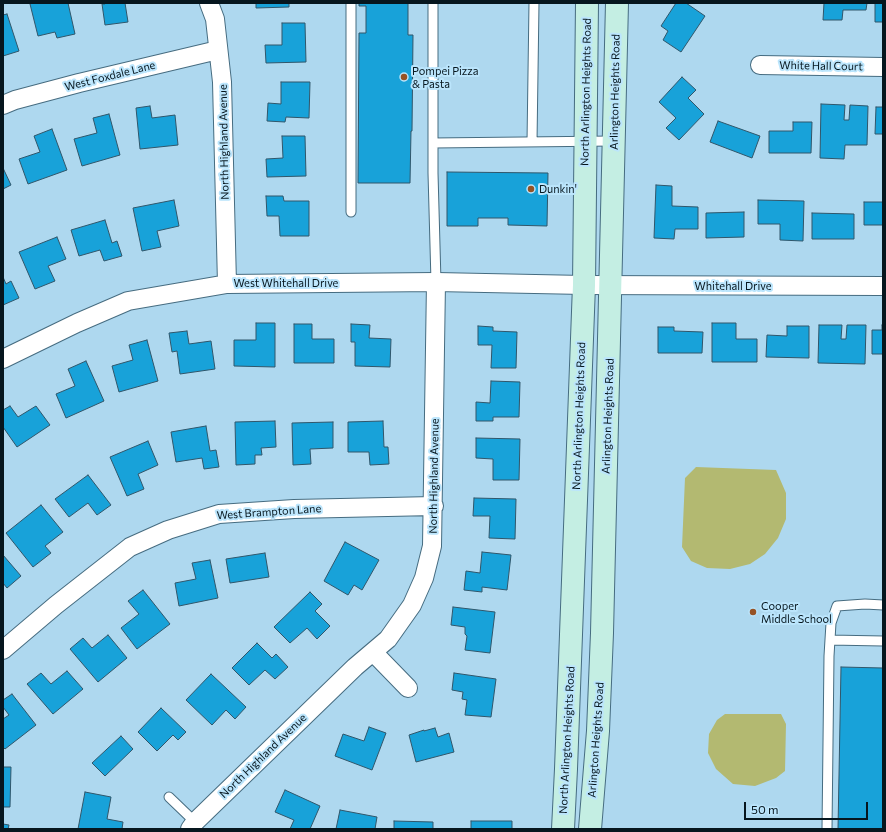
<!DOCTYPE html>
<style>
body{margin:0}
#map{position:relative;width:886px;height:832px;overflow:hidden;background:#aed8ef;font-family:Commissioner,sans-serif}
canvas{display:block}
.frame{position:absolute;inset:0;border:4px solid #06161e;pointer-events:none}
.scale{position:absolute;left:744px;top:802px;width:124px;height:18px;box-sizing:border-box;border:2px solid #06161e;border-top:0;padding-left:5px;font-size:12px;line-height:14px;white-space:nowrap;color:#06161e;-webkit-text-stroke:3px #bbe5fc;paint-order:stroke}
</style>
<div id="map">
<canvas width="886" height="832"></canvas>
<div class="frame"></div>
<div class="scale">50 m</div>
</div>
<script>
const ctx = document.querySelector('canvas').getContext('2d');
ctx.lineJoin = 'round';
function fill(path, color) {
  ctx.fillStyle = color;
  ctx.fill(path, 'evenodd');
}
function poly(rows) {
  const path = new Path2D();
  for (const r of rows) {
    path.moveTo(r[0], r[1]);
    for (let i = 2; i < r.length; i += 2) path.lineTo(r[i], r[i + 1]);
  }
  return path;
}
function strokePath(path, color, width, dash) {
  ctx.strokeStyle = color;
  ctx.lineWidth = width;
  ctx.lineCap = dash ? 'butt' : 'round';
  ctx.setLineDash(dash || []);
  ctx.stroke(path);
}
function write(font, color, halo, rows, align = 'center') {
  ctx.font = font + ' Commissioner,sans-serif';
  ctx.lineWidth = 4;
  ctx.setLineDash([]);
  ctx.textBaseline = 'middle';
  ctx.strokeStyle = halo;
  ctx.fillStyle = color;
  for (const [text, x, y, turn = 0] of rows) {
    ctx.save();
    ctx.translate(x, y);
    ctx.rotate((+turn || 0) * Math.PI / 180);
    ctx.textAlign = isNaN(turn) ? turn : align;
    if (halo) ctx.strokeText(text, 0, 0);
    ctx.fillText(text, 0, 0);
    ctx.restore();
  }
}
fill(poly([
 [696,467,776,470,786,493,786,519,778,538,765,554,750,564,730,569,707,568,691,561,682,547,685,478],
 [725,714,781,714,786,724,785,771,776,778,755,786,733,784,716,769,708,753,709,734,717,720]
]), '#b3b971');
const building = poly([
 [32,3,68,3,75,34,57,38,55,32,38,36,30,4,32,3],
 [105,3,125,3,128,22,105,25,102,4,105,4,105,3],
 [256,3,289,3,289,7,256,8,256,3],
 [359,3,408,3,408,35,413,35,412,131,411,131,410,183,358,183,359,33,366,33,366,6,359,6,359,3],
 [676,3,686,3,705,16,681,52,663,40,668,31,661,26,676,3],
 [824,3,867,3,866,10,843,10,842,20,823,20,824,3],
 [875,3,883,3,883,22,875,22,875,3],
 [7,14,19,51,3,56,3,15,7,14],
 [282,23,305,23,306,62,266,63,265,45,282,45,282,23],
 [682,77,696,90,688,98,704,114,679,140,666,128,676,118,659,102,682,77],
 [281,82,310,82,309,118,286,117,285,122,267,121,268,103,281,104,281,82],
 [821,104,845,105,844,120,849,120,850,105,868,106,867,145,845,145,844,159,820,158,821,104],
 [150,106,152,118,175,115,178,145,140,149,136,108,150,106],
 [876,107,883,107,883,134,875,134,876,107],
 [109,114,120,155,82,166,74,139,97,133,93,118,109,114],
 [718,121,760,136,752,158,710,142,718,121],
 [793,122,812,122,811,153,769,153,769,131,793,131,793,122],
 [52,129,67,170,28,184,19,159,40,152,34,136,52,129],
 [282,136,305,136,306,176,267,177,266,159,283,158,282,136],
 [3,168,11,185,3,189,3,168],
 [447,172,548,173,547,226,508,225,508,218,478,218,478,226,447,226,447,172],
 [656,185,672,186,672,206,698,207,698,229,675,229,674,239,654,238,656,185],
 [266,196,283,196,284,201,309,201,309,236,280,236,279,216,267,216,266,196],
 [174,200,179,226,157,231,161,247,142,251,133,208,174,200],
 [758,200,804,201,803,241,780,240,780,224,758,224,758,200],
 [864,202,883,202,883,225,864,225,864,202],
 [744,212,744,237,706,238,706,213,744,212],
 [812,213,854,214,854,239,812,239,812,213],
 [105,220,112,243,117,241,122,256,104,261,100,250,79,256,71,230,105,220],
 [57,237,66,259,48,266,55,281,35,289,19,252,57,237],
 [3,277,6,284,11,281,19,298,3,305,3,277],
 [256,323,275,323,275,367,234,366,234,340,256,340,256,323],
 [712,323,736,323,736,339,757,339,757,362,712,362,712,323],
 [294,324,312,324,312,339,334,339,334,363,294,363,294,324],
 [351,324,370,325,369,338,391,339,390,367,355,366,355,342,351,342,351,324],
 [819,325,842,325,841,339,846,339,847,325,866,325,865,364,818,363,819,325],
 [882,325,883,325,883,354,872,354,872,330,882,330,882,325],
 [478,326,493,327,493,331,517,332,516,368,491,368,492,345,478,345,478,326],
 [787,326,809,326,809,358,766,357,767,335,787,336,787,326],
 [658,327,674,327,674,331,703,332,702,353,658,353,658,327],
 [187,331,189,344,211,341,215,369,180,374,177,351,172,352,169,333,187,331],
 [147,340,158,381,119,392,112,366,133,360,129,345,147,340],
 [86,361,104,401,66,418,56,394,75,386,68,369,86,361],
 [491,381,520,382,519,417,493,417,493,421,476,421,476,402,490,403,491,381],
 [10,406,18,417,36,406,50,425,17,447,3,427,3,410,10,406],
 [275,421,276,447,261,448,262,455,255,455,255,464,236,465,235,422,275,421],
 [383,421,384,447,388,447,389,464,370,465,369,452,348,452,348,422,383,421],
 [333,422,333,448,310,449,311,464,293,465,292,423,333,422],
 [206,426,210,451,216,450,219,467,204,469,202,458,176,462,171,432,206,426],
 [476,438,520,439,519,480,493,480,493,459,476,458,476,438],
 [148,441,158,465,138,474,144,489,127,496,110,457,148,441],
 [88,475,111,505,97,515,88,503,69,517,55,499,88,475],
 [474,498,516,499,515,539,489,538,490,516,473,516,474,498],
 [41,505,63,532,45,546,51,553,33,567,6,533,41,505],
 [345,542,379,560,362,590,354,585,348,595,324,581,345,542],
 [482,552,511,555,507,590,482,587,482,592,464,590,466,571,480,573,482,552],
 [265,553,269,577,230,583,226,559,265,553],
 [3,555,21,576,7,588,3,583,3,555],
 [210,560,218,598,179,606,175,583,196,579,192,563,210,560],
 [143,590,170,624,137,649,121,628,139,614,128,601,143,590],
 [310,592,322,604,315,611,330,626,317,639,307,628,290,643,274,627,310,592],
 [453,607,495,612,490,653,465,650,467,636,465,634,465,627,451,625,453,607],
 [108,635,127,658,98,682,70,649,83,638,92,648,108,635],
 [257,643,272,658,276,654,288,667,275,679,265,670,249,685,232,668,257,643],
 [841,667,883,668,883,829,838,829,841,667],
 [67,671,83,689,53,714,27,684,41,673,51,684,67,671],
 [454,673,496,679,491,717,465,715,467,700,462,699,463,692,452,690,454,673],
 [211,674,246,707,235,719,226,710,212,725,186,700,211,674],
 [12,694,36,725,5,749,3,747,3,719,9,715,3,707,3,700,12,694],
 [161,708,186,732,178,740,173,735,157,751,138,732,161,708],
 [369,727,386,733,372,770,335,756,343,734,364,741,369,727],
 [435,728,438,737,449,733,454,752,416,762,409,735,424,730,424,731,435,728],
 [121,736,133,749,105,776,92,763,121,736],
 [3,767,11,767,10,807,3,807,3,767],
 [285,790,320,806,310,829,290,829,294,820,275,812,285,790],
 [85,792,111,797,107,819,123,822,122,829,78,829,85,792],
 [340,810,377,817,375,829,336,829,340,810],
 [394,821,433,822,433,829,394,829,394,821],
 [471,821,512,821,512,829,471,829,471,821],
 [3,824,9,825,8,829,3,829,3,824]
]);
fill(building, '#18a2d9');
strokePath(building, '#30566a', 1);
const lane = poly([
 [351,3,351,212],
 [433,3,433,173,436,282],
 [532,142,534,3],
 [433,143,613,141],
 [830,640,883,641],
 [169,797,195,822],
 [827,829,829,656,831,623,837,606,865,604,883,605]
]);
const street = poly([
 [209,3,215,19,222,82,227,284],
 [760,65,883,67],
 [3,105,15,100,79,83,218,50],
 [3,359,77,323,128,301,227,284,436,282,584,285,883,286],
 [3,650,56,605,130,547,168,530,219,514,294,509,434,506],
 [373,652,408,688],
 [190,829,195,822,355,667,388,639,412,605,424,578,432,546,436,282]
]);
const secondary = poly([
 [563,829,566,769,584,285,587,3],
 [590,829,598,731,602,633,617,3]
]);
strokePath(lane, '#466c80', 11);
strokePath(street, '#466c80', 20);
strokePath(secondary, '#466c80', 24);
strokePath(lane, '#fff', 9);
strokePath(street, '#fff', 18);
strokePath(secondary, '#c4eee3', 22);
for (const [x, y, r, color] of [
 [404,77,4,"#965224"],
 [531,189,4,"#965224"],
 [753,612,4,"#965224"]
]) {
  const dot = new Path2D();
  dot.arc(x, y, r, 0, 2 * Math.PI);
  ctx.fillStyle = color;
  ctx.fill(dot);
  strokePath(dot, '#bbe5fc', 1.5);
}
write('11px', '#06161e', '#bbe5fc', [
 ["White Hall Court",821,66,1],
 ["West Foxdale Lane",110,76,-14],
 ["North Arlington Heights Road",586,92,-89],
 ["Arlington Heights Road",615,92,-89],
 ["North Highland Avenue",224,142,-91],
 ["West Whitehall Drive",286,283],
 ["Whitehall Drive",733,286],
 ["North Arlington Heights Road",579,416,-88],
 ["Arlington Heights Road",608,416,-88],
 ["North Highland Avenue",434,476,-89],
 ["West Brampton Lane",269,512,-4],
 ["North Arlington Heights Road",567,740,-87],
 ["Arlington Heights Road",596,740,-86],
 ["North Highland Avenue",263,756,-44]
]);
write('11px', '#06161e', '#bbe5fc', [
 ["Pompei Pizza",412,71],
 ["& Pasta",412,84],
 ["Dunkin'",539,189],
 ["Cooper",761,606],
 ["Middle School",761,619]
], 'left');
</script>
